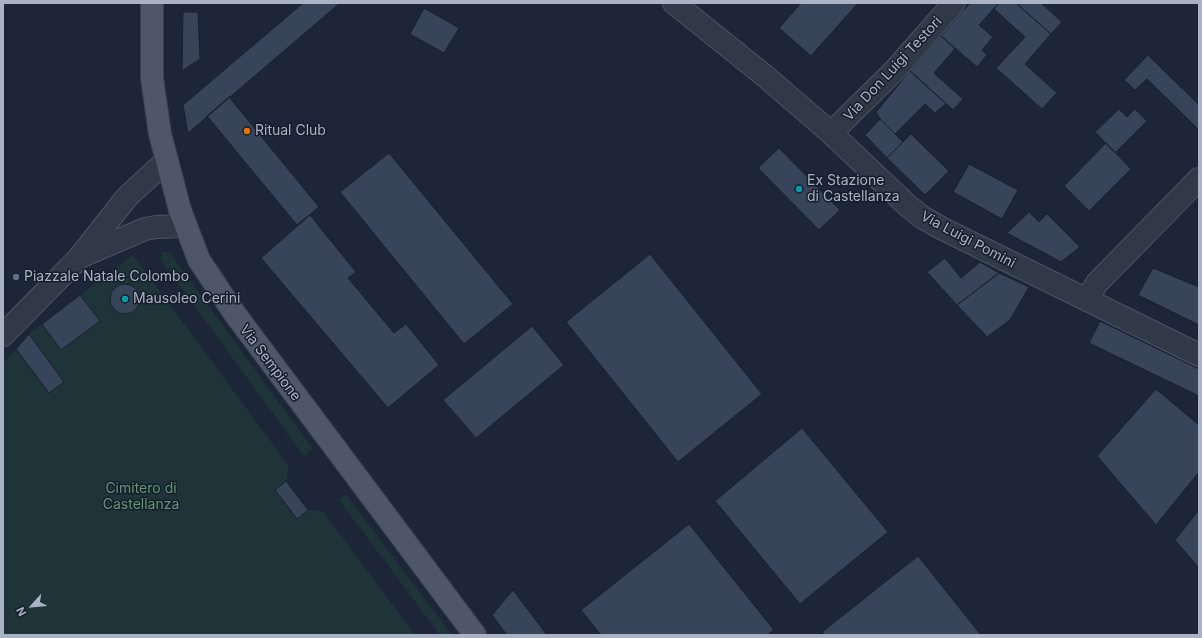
<!DOCTYPE html>
<style>
body{margin:0}
#map{position:relative;width:1202px;height:638px;overflow:hidden;background:#1d2638;font-family:Inter,sans-serif}
canvas{display:block}
.frame{position:absolute;inset:0;border:4px solid #aab3c6;pointer-events:none}
.north{position:absolute;left:12px;top:586px;width:40px;height:40px;-webkit-text-stroke:3px #161e2c;paint-order:stroke;rotate:243deg;font-size:11px;font-weight:700;line-height:16px;text-align:center;color:#aab3c6}
.north::after{content:'';display:block;margin:auto;width:14px;height:18px;background:#aab3c6;clip-path:polygon(50% 0,100% 100%,50% 72%,0 100%)}
</style>
<div id="map">
<canvas width="1202" height="638"></canvas>
<div class="frame"></div>
<div class="north">N</div>
</div>
<script>
const ctx = document.querySelector('canvas').getContext('2d');
ctx.lineJoin = 'round';
function fill(path, color) {
  ctx.fillStyle = color;
  ctx.fill(path, 'evenodd');
}
function poly(rows) {
  const path = new Path2D();
  for (const r of rows) {
    if (r.length === 3) {
      path.moveTo(r[0] + r[2], r[1]);
      path.arc(r[0], r[1], r[2], 0, 2 * Math.PI);
      continue;
    }
    path.moveTo(r[0], r[1]);
    for (let i = 2; i < r.length; i += 2) path.lineTo(r[i], r[i + 1]);
  }
  return path;
}
function strokePath(path, color, width, dash) {
  ctx.strokeStyle = color;
  ctx.lineWidth = width;
  ctx.lineCap = dash ? 'butt' : 'round';
  ctx.setLineDash(dash || []);
  ctx.stroke(path);
}
function write(font, color, halo, rows, align = 'center') {
  ctx.font = font + ' Inter,sans-serif';
  ctx.lineWidth = 3;
  ctx.setLineDash([]);
  ctx.textBaseline = 'middle';
  ctx.strokeStyle = halo;
  ctx.fillStyle = color;
  for (const [text, x, y, turn = 0] of rows) {
    ctx.save();
    ctx.translate(x, y);
    ctx.rotate((+turn || 0) * Math.PI / 180);
    ctx.textAlign = isNaN(turn) ? turn : align;
    if (halo) ctx.strokeText(text, 0, 0);
    ctx.fillText(text, 0, 0);
    ctx.restore();
  }
}
fill(poly([
 [162,252,170,253,313,449,304,456,161,260],
 [133,255,289,466,286,481,308,510,323,511,415,635,3,635,3,364,29,334],
 [346,494,452,635,440,635,339,500]
]), '#1f3439');
const building = poly([
 [303,3,340,3,188,133,183,105,303,3],
 [801,3,858,3,811,56,779,28,801,3],
 [970,3,999,3,979,25,993,37,982,50,987,55,977,67,941,36,970,3],
 [999,3,1016,3,1051,34,1025,64,1057,93,1042,109,996,68,1025,37,994,9,999,3],
 [1016,3,1041,3,1062,22,1051,34,1016,3],
 [424,8,459,28,444,53,410,34,424,8],
 [183,12,198,12,200,59,182,71,183,12],
 [941,36,955,49,934,73,963,99,953,110,910,71,941,36],
 [1148,55,1199,105,1199,130,1147,79,1135,90,1124,80,1148,55],
 [910,71,946,104,935,113,925,104,895,134,880,119,876,112,910,71],
 [229,97,319,207,297,225,207,116,229,97],
 [1119,109,1127,117,1135,109,1147,121,1115,153,1095,132,1119,109],
 [880,119,903,142,887,158,865,135,880,119],
 [911,134,949,171,925,195,887,158,911,134],
 [1106,143,1131,169,1089,211,1064,186,1106,143],
 [779,148,840,210,819,230,758,168,779,148],
 [389,153,513,304,464,344,340,192,389,153],
 [969,164,1018,190,1002,219,953,192,969,164],
 [1029,212,1039,222,1047,214,1080,247,1061,262,1007,233,1029,212],
 [310,215,356,272,348,278,394,333,406,324,439,365,388,408,261,258,310,215],
 [650,254,762,394,678,462,566,322,650,254],
 [945,258,961,278,980,262,999,273,957,305,927,272,945,258],
 [1153,268,1199,287,1199,325,1138,295,1153,268],
 [999,273,1029,287,1010,320,987,337,957,305,999,273],
 [125,299,15],
 [80,295,100,321,61,350,42,324,80,295],
 [1100,321,1199,369,1199,396,1089,343,1100,321],
 [532,326,564,365,476,438,443,400,532,326],
 [29,334,64,382,49,393,16,349,29,334],
 [1156,389,1199,425,1199,472,1156,525,1097,456,1156,389],
 [802,428,888,532,800,604,715,501,802,428],
 [286,481,308,510,297,519,275,490,286,481],
 [1199,510,1199,568,1175,540,1199,510],
 [689,524,774,630,767,635,601,635,581,610,689,524],
 [918,556,981,635,825,635,822,632,918,556],
 [513,590,547,635,507,635,492,615,513,590]
]);
fill(building, '#384459');
strokePath(building, '#18202e', 1);
const minor = poly([
 [674,3,765,76,831,133,908,206,922,217,943,229,1199,355],
 [831,133,895,70,954,3],
 [82,256,145,229,156,227,185,226],
 [1087,300,1097,283,1199,179],
 [3,335,79,258,127,197,166,161]
]);
const major = poly([
 [152,3,152,78,160,134,180,210,199,260,235,314,475,635]
]);
strokePath(minor, '#4b5363', 24);
strokePath(major, '#3a4251', 24);
strokePath(minor, '#303948', 22);
strokePath(major, '#4e5769', 22);
for (const [x, y, r, color] of [
 [247,131,4,"#e8710a"],
 [799,189,4,"#0f9aa8"],
 [16,277,4,"#5c6f8a"],
 [125,299,4,"#0f9aa8"]
]) {
  const dot = new Path2D();
  dot.arc(x, y, r, 0, 2 * Math.PI);
  ctx.fillStyle = color;
  ctx.fill(dot);
  strokePath(dot, '#161e2c', 1.5);
}
write('14px', '#aab3c6', '#161e2c', [
 ["Via Don Luigi Testori",893,69,-47],
 ["Via Luigi Pomini",968,240,28],
 ["Via Sempione",270,363,53]
]);
write('14px', '#aab3c6', '#161e2c', [
 ["Ritual Club",255,131],
 ["Ex Stazione",807,181],
 ["di Castellanza",807,197],
 ["Piazzale Natale Colombo",24,277],
 ["Mausoleo Cerini",133,299]
], 'left');
write('14px', '#609871', '#161e2c', [
 ["Cimitero di",141,489],
 ["Castellanza",141,505]
]);
</script>
